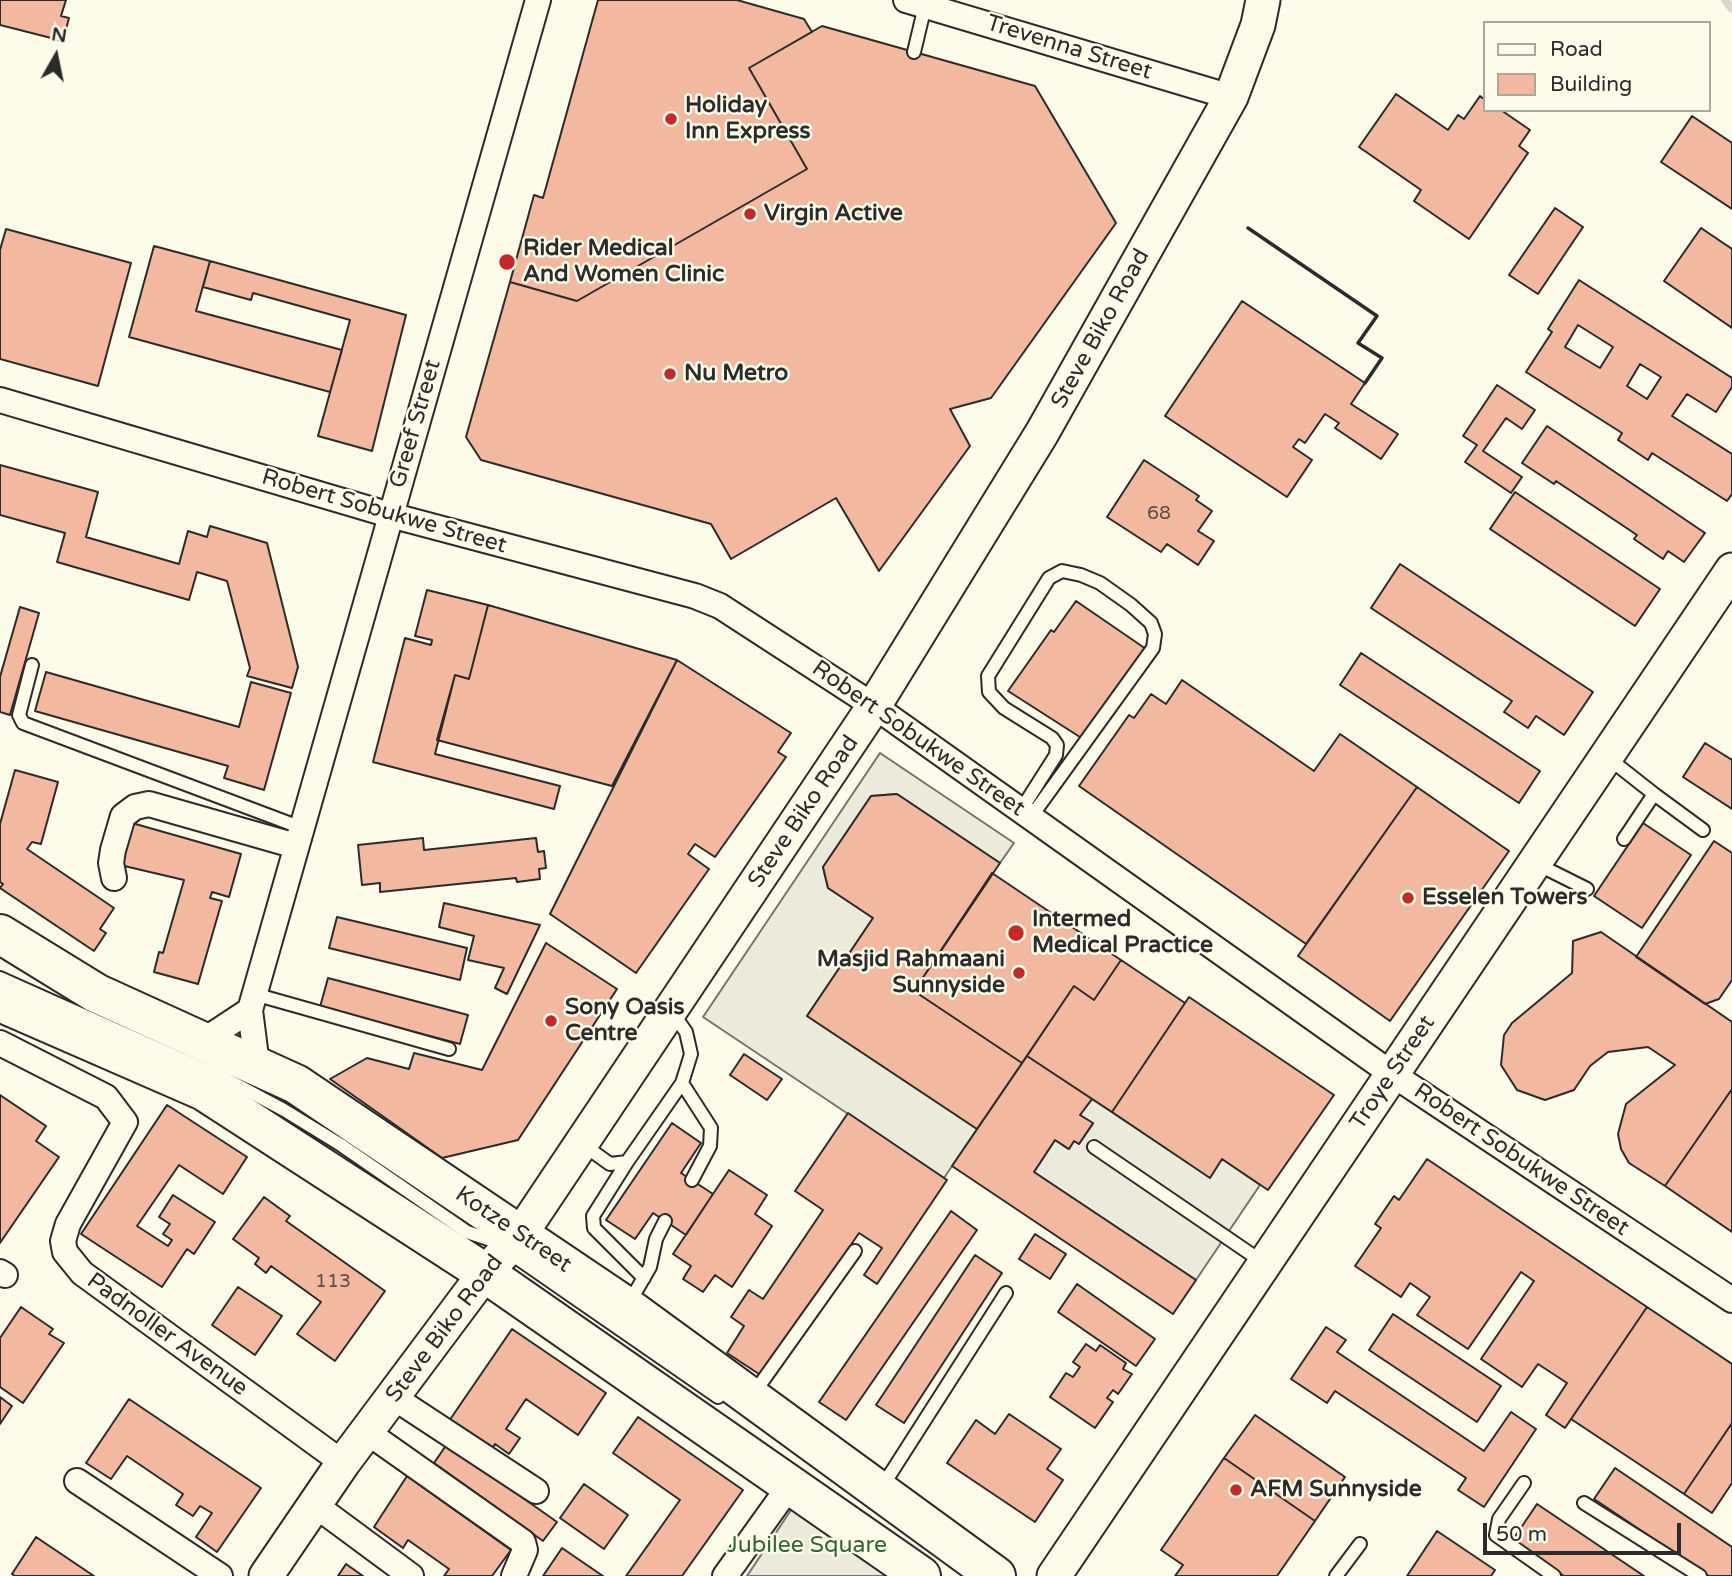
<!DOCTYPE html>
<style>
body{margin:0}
#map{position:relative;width:1732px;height:1576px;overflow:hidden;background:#fdfbea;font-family:"Varela Round",sans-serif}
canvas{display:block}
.legend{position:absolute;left:1483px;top:21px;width:228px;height:91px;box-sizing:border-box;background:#fdfbea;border:2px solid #a9a89e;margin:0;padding:9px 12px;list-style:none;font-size:21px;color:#2b2b2b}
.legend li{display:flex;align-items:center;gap:14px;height:35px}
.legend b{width:35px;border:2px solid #a9a89e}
.north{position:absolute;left:21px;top:21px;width:70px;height:70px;-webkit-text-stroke:5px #fdfbea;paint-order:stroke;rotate:9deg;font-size:19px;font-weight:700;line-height:28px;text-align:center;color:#2b2b2b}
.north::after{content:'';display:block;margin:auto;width:24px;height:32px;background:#2b2b2b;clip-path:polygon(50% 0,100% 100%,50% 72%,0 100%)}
.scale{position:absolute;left:1483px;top:1523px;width:198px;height:32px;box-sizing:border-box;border:4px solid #2b2b2b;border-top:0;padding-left:9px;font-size:21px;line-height:24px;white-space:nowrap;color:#2b2b2b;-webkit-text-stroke:5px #fdfbea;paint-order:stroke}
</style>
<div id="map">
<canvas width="1732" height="1576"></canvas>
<ul class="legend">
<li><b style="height:9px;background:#fdfbea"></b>Road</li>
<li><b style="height:19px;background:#f2b8a0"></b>Building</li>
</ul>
<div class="north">N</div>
<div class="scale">50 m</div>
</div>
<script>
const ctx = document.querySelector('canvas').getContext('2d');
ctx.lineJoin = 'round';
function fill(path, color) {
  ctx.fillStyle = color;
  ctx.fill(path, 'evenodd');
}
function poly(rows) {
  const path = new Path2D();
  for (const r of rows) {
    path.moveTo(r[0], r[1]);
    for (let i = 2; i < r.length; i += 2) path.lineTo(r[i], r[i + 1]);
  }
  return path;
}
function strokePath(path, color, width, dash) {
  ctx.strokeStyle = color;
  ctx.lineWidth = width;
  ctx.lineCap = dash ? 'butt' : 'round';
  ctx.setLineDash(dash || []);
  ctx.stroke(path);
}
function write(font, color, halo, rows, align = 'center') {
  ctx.font = font + ' "Varela Round",sans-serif';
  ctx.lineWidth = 5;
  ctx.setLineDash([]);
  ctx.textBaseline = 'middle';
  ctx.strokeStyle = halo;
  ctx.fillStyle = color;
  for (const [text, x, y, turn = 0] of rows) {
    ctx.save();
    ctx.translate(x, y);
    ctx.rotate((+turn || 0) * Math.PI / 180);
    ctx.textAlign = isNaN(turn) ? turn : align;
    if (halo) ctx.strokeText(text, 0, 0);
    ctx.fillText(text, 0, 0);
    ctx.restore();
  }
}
const green = poly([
 [797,1501,901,1576,747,1576,797,1501]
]);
fill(green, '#ecebdb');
strokePath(green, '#74746e', 2);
const parking = poly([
 [880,753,1014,843,1000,863,897,794,871,796,823,867,828,888,873,918,807,1016,977,1129,944,1178,703,1017,880,753],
 [1092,1099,1209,1177,1222,1159,1260,1185,1196,1280,1034,1172,1055,1140,1068,1149,1074,1141,1079,1144,1093,1124,1080,1115,1092,1099]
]);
fill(parking, '#eceadb');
strokePath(parking, '#74746e', 2);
strokePath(poly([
 [1725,0,1732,9]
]), '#d8d7c9', 8);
const building = poly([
 [0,0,66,0,61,16,69,18,63,41,0,25,0,0],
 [598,0,737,0,804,19,812,32,749,68,807,169,577,301,510,282,534,195,543,198,598,0],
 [822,26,1035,86,1116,223,991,398,950,409,970,446,879,571,836,498,731,559,711,524,481,460,466,437,510,282,577,301,807,169,749,68,822,26],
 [1396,94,1448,130,1458,115,1464,119,1480,96,1485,100,1485,110,1501,110,1530,130,1519,146,1528,153,1469,239,1414,201,1421,190,1359,147,1396,94],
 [1692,116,1732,143,1732,209,1661,162,1692,116],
 [1555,208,1583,227,1538,294,1509,275,1555,208],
 [1701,228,1732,249,1732,328,1664,281,1701,228],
 [6,229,131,263,98,386,0,359,0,250,6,229],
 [154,246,210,261,196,311,342,350,330,392,129,337,154,246],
 [210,261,406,315,372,451,318,436,350,320,253,293,251,300,203,287,210,261],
 [1579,280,1732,378,1732,387,1716,412,1687,394,1672,416,1732,454,1732,494,1727,501,1652,453,1648,460,1618,440,1622,433,1526,372,1552,332,1548,329,1579,280],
 [1578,325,1613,347,1600,368,1565,347,1578,325],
 [1640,364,1661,377,1647,399,1627,386,1640,364],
 [1242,301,1365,383,1351,404,1398,434,1381,459,1335,428,1339,423,1325,414,1305,443,1299,439,1293,447,1312,460,1287,497,1165,416,1242,301],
 [1497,385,1535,410,1522,429,1506,418,1483,451,1522,477,1511,493,1465,462,1477,445,1463,436,1497,385],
 [1547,426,1705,533,1684,562,1668,551,1663,559,1634,539,1637,535,1556,481,1554,484,1522,463,1547,426],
 [1144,460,1199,496,1196,500,1212,511,1198,531,1214,541,1198,565,1167,544,1161,552,1107,517,1144,460],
 [0,465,98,492,86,537,179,564,188,531,207,537,210,526,267,543,298,667,292,688,247,676,250,668,227,581,197,572,189,600,57,562,65,533,0,515,0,465],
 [1515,492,1660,589,1635,626,1490,529,1515,492],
 [1400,564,1593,692,1564,735,1536,716,1528,728,1504,712,1512,701,1371,608,1400,564],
 [427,590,488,605,469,679,455,675,435,754,560,786,554,809,373,762,405,638,431,645,432,640,415,636,427,590],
 [1076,601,1146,649,1083,739,1008,691,1051,630,1054,632,1076,601],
 [488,605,677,660,612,786,437,740,455,675,469,679,488,605],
 [20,607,39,613,10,715,0,712,0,677,20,607],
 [1361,653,1540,771,1519,803,1340,685,1361,653],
 [677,660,791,733,778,752,786,757,715,857,695,844,688,854,709,869,636,973,550,914,677,660],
 [46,672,239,727,251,682,291,693,264,790,224,778,228,766,35,711,46,672],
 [1182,680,1314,771,1340,734,1417,787,1306,944,1079,786,1129,715,1134,718,1151,694,1166,704,1182,680],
 [1705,743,1732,760,1732,809,1683,777,1705,743],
 [15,770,58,782,41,844,32,842,27,849,114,908,100,929,106,933,94,951,0,888,3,884,0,882,0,824,15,770],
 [1417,787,1509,851,1390,1021,1298,956,1417,787],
 [897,794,1000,863,914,991,1022,1063,977,1129,807,1016,873,918,828,888,823,867,871,796,897,794],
 [132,823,241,854,229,897,212,892,210,898,222,901,198,984,154,972,159,952,163,953,184,880,120,865,132,823],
 [1643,823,1691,855,1642,928,1594,896,1643,823],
 [423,838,424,850,536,838,538,852,544,851,546,868,539,869,540,879,517,882,516,878,380,892,380,883,362,885,358,845,423,838],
 [1714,841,1732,853,1732,980,1719,999,1705,1004,1636,957,1714,841],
 [992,873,1121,960,1094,1000,1074,986,1022,1063,914,991,992,873],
 [444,903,540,925,507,994,495,988,504,968,468,960,474,936,439,927,444,903],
 [337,917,467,948,460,980,329,948,337,917],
 [1601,932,1732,1022,1732,1089,1665,1186,1629,1163,1621,1149,1618,1134,1626,1104,1675,1065,1648,1047,1608,1052,1590,1066,1574,1090,1545,1100,1517,1090,1501,1065,1504,1035,1512,1023,1572,973,1573,941,1601,932],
 [546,943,617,989,518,1140,442,1158,330,1079,367,1058,409,1069,414,1053,482,1070,546,943],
 [1121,960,1185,1003,1112,1112,1027,1056,1074,986,1094,1000,1121,960],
 [328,978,468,1015,460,1044,320,1007,328,978],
 [1189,997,1334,1095,1268,1190,1222,1159,1210,1178,1112,1112,1189,997],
 [744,1054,782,1079,767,1100,730,1075,744,1054],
 [1027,1056,1092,1099,1080,1115,1093,1123,1079,1144,1074,1141,1069,1149,1055,1140,1034,1172,1196,1280,1173,1314,952,1166,1027,1056],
 [1732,1089,1732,1232,1665,1186,1732,1089],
 [0,1095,46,1126,36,1141,59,1157,0,1243,0,1095],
 [167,1105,247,1157,223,1194,179,1165,137,1226,168,1246,172,1240,163,1234,170,1224,159,1217,173,1195,215,1222,194,1254,187,1249,162,1287,81,1234,167,1105],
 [848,1113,947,1180,877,1284,864,1275,882,1248,859,1233,762,1376,727,1353,744,1326,731,1317,749,1290,763,1299,823,1210,795,1191,848,1113],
 [672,1123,701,1143,681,1173,713,1194,686,1235,653,1213,635,1239,606,1220,672,1123],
 [1427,1159,1647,1307,1565,1428,1546,1415,1567,1383,1538,1364,1522,1387,1481,1359,1534,1281,1521,1272,1468,1349,1417,1315,1430,1297,1410,1283,1401,1297,1355,1266,1381,1228,1375,1224,1394,1196,1399,1200,1427,1159],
 [729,1170,767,1195,755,1214,772,1226,732,1287,715,1275,703,1292,683,1279,691,1266,673,1254,729,1170],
 [264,1197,290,1216,286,1221,385,1291,335,1361,297,1334,321,1302,271,1266,266,1273,255,1264,259,1258,233,1239,264,1197],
 [951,1211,977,1230,846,1420,819,1402,951,1211],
 [1035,1234,1066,1254,1050,1279,1019,1259,1035,1234],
 [975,1255,1002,1273,904,1423,876,1405,975,1255],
 [1077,1284,1155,1339,1136,1366,1058,1312,1077,1284],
 [238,1287,282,1316,255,1355,212,1325,238,1287],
 [21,1307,53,1329,49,1334,64,1343,23,1403,0,1387,0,1338,21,1307],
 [1647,1307,1732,1364,1732,1423,1684,1494,1571,1419,1647,1307],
 [1393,1314,1501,1386,1477,1422,1369,1350,1393,1314],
 [1326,1327,1346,1340,1337,1352,1484,1451,1511,1412,1536,1429,1484,1507,1458,1490,1466,1478,1335,1391,1327,1403,1291,1379,1326,1327],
 [512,1329,606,1393,578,1435,526,1399,506,1429,520,1438,509,1454,495,1444,492,1449,449,1421,512,1329],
 [1086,1344,1096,1351,1100,1345,1126,1363,1123,1369,1132,1374,1118,1394,1113,1390,1107,1398,1113,1402,1095,1428,1050,1397,1066,1373,1073,1377,1080,1367,1073,1362,1086,1344],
 [0,1397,12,1406,0,1424,0,1397],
 [129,1399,261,1488,217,1552,196,1537,212,1513,200,1506,193,1516,176,1505,183,1494,127,1456,111,1479,86,1463,129,1399],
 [1009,1414,1061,1449,1047,1469,1063,1480,1035,1522,947,1463,976,1420,995,1434,1009,1414],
 [1255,1415,1345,1477,1315,1521,1224,1458,1255,1415],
 [638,1417,743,1490,682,1576,626,1576,680,1500,613,1453,638,1417],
 [1732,1423,1732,1483,1712,1513,1684,1494,1732,1423],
 [447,1444,557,1522,543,1541,434,1463,447,1444],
 [1224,1458,1315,1521,1277,1576,1175,1576,1183,1565,1161,1550,1224,1458],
 [1615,1468,1732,1547,1732,1576,1709,1576,1594,1499,1615,1468],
 [407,1476,511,1550,492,1576,444,1576,449,1569,408,1540,403,1548,374,1527,407,1476],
 [584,1484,628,1515,604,1549,560,1518,584,1484],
 [1537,1504,1644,1576,1564,1576,1512,1541,1537,1504],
 [1437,1531,1495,1570,1491,1576,1407,1576,1437,1531],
 [36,1537,94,1576,15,1576,12,1574,36,1537],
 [562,1548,603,1576,543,1576,562,1548],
 [346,1564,363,1576,338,1576,346,1564]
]);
fill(building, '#f2b8a0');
strokePath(building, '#2b2b2b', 2);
const lane = poly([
 [914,52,925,6],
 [32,665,19,715,23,723,302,828],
 [1607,757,1654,794,1624,839],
 [1654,794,1703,830],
 [1021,810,1056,755,1057,745,1052,738,1004,708,989,692,988,676,1049,578,1062,571,1081,575,1100,583,1131,605,1151,623,1155,634,1153,648,1031,817],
 [1535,863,1587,889],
 [0,978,226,1079,284,1110,341,1145,467,1232,491,1240,718,1397],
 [254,994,449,1049],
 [682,1083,711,1128,710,1146,692,1180],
 [582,1144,610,1164,627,1162,682,1083,691,1054,686,1032,672,1012],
 [1094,1147,1264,1263],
 [627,1162,593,1216,594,1228,644,1278],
 [629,1303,650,1267,656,1239,665,1221],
 [754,1393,855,1251],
 [1524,1483,1499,1519,1496,1535,1554,1576],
 [882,1487,1006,1293],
 [1584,1503,1700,1576],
 [1336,1576,1360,1544]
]);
const street = poly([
 [906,0,1231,97],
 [0,400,390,515,695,596,720,606,874,706,1392,1074,1732,1300],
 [114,878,111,863,113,850,123,816,135,807,149,804,296,846],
 [203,1041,250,1010],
 [0,1043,106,1097,125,1122,68,1224,63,1241,65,1252,82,1273,343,1463],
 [257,1065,250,1010,538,0],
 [0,1272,5,1275],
 [393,1397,536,1491],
 [367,1432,523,1542,525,1550,514,1576],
 [77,1481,220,1576],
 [315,1505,411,1576],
 [725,1576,791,1484]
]);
const secondary = poly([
 [266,1576,343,1463,485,1273,520,1235,874,706,1042,433,1231,97,1258,25,1263,0],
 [1054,1576,1732,570]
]);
const primary = poly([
 [0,934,96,993,296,1084,627,1307,996,1576],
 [0,1002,204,1091,485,1273,921,1576]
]);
strokePath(lane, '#2b2b2b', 16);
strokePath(street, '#2b2b2b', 28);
strokePath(secondary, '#2b2b2b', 37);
strokePath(primary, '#2b2b2b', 42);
strokePath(lane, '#fdfbea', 12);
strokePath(street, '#fdfbea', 24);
strokePath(secondary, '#fdfbea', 33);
strokePath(primary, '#fdfbea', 38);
strokePath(poly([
 [1248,228,1377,316,1358,343,1382,358,1365,383]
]), '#2b2b2b', 3.5);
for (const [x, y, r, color] of [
 [671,119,7,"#c62828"],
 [750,214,7,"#c62828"],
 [507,262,9,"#c62828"],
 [670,374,7,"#c62828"],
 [1408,898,7,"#c62828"],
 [1016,933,9,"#c62828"],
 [1019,973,7,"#c62828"],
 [551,1021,7,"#c62828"],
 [1236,1490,7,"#c62828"]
]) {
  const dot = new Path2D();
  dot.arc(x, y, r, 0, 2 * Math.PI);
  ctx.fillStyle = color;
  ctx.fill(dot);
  strokePath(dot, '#fdfbea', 2.5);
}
write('19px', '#5d4e48', null, [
 ["68",1159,514],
 ["113",333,1282]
]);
write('23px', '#2b2b2b', '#fdfbea', [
 ["Trevenna Street",1069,48,17],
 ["Steve Biko Road",1101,329,-61],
 ["Greef Street",416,424,-74],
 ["Robert Sobukwe Street",384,512,16],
 ["Robert Sobukwe Street",918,739,35],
 ["Steve Biko Road",804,812,-56],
 ["Troye Street",1393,1073,-56],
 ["Robert Sobukwe Street",1521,1160,34],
 ["Kotze Street",513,1230,34],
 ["Steve Biko Road",445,1329,-53],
 ["Padnoller Avenue",167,1335,36]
]);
write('bold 23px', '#2b2b2b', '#fdfbea', [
 ["Holiday",685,106],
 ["Inn Express",685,132],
 ["Virgin Active",764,214],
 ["Rider Medical",523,249],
 ["And Women Clinic",523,275],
 ["Nu Metro",684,374],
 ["Esselen Towers",1422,898],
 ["Intermed",1032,920],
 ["Medical Practice",1032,946],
 ["Masjid Rahmaani",1005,960,"right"],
 ["Sunnyside",1005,986,"right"],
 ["Sony Oasis",565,1008],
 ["Centre",565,1034],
 ["AFM Sunnyside",1250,1490]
], 'left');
write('23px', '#34623c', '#fdfbea', [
 ["Jubilee Square",807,1546]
]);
</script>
